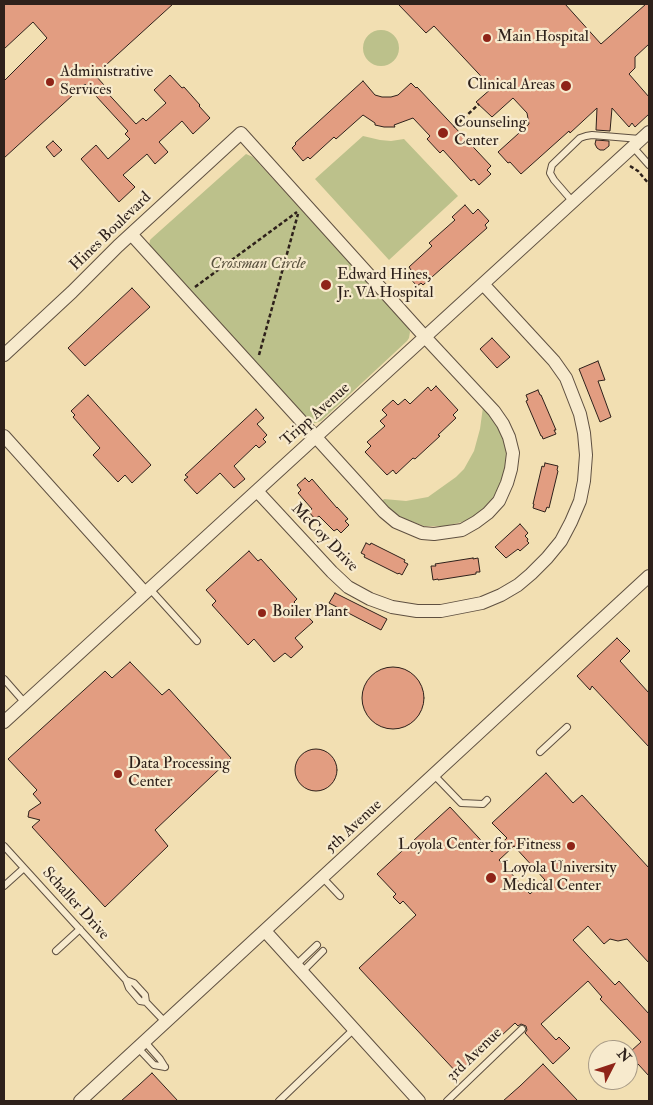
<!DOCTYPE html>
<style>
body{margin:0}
#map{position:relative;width:653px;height:1105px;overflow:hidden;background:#f2dfb2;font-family:"IM FELL Double Pica",serif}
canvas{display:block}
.frame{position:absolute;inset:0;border:5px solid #2e211b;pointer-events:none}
.north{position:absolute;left:588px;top:1040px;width:50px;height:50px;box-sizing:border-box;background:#f7eacd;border:1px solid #a79a86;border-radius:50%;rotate:49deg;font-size:14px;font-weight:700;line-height:20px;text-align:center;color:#2e211b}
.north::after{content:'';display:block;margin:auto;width:18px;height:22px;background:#8f2418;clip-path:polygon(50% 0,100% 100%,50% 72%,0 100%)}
</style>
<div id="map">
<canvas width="653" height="1105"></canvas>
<div class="frame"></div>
<div class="north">N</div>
</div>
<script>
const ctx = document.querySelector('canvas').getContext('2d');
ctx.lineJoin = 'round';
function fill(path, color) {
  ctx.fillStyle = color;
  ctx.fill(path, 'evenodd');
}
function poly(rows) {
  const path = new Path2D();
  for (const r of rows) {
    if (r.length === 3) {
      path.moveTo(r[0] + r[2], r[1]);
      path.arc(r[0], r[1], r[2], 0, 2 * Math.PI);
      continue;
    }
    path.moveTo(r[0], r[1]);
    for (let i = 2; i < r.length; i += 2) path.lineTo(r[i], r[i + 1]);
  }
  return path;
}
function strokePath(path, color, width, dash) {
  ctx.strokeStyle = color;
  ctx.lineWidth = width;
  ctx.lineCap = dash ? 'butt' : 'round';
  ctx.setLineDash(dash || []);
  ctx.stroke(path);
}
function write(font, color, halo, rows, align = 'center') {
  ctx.font = font + ' "IM FELL Double Pica",serif';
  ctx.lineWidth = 4.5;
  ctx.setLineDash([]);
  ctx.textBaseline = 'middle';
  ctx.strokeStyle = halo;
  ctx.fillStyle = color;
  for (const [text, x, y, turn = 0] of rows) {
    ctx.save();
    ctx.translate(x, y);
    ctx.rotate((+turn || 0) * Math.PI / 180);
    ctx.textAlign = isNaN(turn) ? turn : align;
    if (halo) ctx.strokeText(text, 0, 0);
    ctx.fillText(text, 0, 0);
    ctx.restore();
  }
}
fill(poly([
 [381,48,18],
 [363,136,380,140,391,141,404,139,458,196,389,260,315,179],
 [246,154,253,157,408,327,410,332,409,338,407,341,321,421,315,423,311,423,149,246,150,240,152,238],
 [483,407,486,407,502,433,506,453,505,473,496,494,482,510,466,521,445,526,424,526,402,518,385,505,382,501,384,499,406,501,428,497,456,477,464,469,474,451,480,429]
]), '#bcc18b');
const building = poly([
 [4,4,173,4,95,75,104,85,102,87,136,124,143,118,146,121,166,103,154,90,170,75,182,88,184,87,200,105,199,106,210,118,193,134,182,121,159,142,168,152,155,164,147,154,123,175,135,187,119,202,81,159,96,145,108,159,130,139,125,134,128,131,85,84,4,158,4,81,47,38,33,22,4,49,4,4],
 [398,4,565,4,601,44,646,4,649,4,649,44,635,57,635,68,629,74,649,97,649,114,635,127,632,123,629,127,612,108,610,131,596,130,597,108,570,133,569,131,521,174,510,162,508,163,498,152,529,124,527,113,513,98,492,117,476,102,492,88,434,26,426,33,398,4],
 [363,81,375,95,382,97,391,97,398,95,411,83,416,88,417,87,491,166,487,170,491,174,479,185,474,179,471,181,443,150,440,153,427,139,430,136,413,118,394,125,395,127,384,127,375,125,375,123,363,115,336,139,334,137,310,159,308,157,303,161,292,148,296,144,295,143,363,81],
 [596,140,609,141,609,146,604,150,600,150,597,148,595,144,596,140],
 [53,141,62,150,54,157,46,147,53,141],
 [465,205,473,214,478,209,489,221,485,225,487,228,423,285,421,283,417,286,406,274,411,270,409,267,432,246,429,243,455,220,452,217,465,205],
 [132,288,150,307,85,366,68,348,132,288],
 [492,338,510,357,497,368,480,349,492,338],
 [598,361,605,380,598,381,611,417,600,422,579,369,598,361],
 [436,386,458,410,453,415,456,418,438,435,440,436,415,459,413,458,396,474,393,470,387,475,365,452,371,446,367,442,385,426,380,421,387,415,382,410,393,400,398,405,405,399,410,404,428,387,431,391,436,386],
 [538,390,540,395,541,395,556,430,554,430,556,434,543,439,542,436,541,436,526,401,528,400,526,395,538,390],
 [88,395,151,465,132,483,125,475,118,482,93,455,100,448,73,417,75,415,71,411,88,395],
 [256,409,264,418,257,424,267,435,263,439,266,442,259,448,256,445,234,466,245,479,234,488,220,473,197,494,184,480,188,477,185,475,256,409],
 [545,463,558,466,557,470,558,471,549,508,547,507,545,512,533,508,534,504,533,504,542,466,544,467,545,463],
 [305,478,309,482,312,479,337,508,337,507,348,519,345,521,349,525,341,533,337,529,334,531,319,516,315,519,309,512,312,509,298,493,301,490,297,485,305,478],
 [520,524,528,533,525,536,528,539,527,541,529,543,520,551,518,549,506,558,495,547,520,524],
 [366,543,370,545,371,543,405,560,404,562,408,564,402,575,399,573,398,574,364,557,365,555,361,553,366,543],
 [249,551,258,561,261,559,297,599,294,602,313,622,295,638,303,647,291,658,285,653,274,662,254,639,248,645,212,605,216,601,206,590,249,551],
 [473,558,473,559,478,558,480,572,476,572,476,574,438,580,438,579,433,580,431,566,436,566,435,564,473,558],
 [335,593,387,619,381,630,329,603,335,593],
 [617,638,630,651,620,661,649,693,649,747,592,686,590,690,577,676,617,638],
 [130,662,162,695,169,689,231,758,155,830,168,846,105,907,32,827,40,820,28,817,29,811,41,803,33,794,37,790,8,759,105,671,112,678,130,662],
 [393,698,31],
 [316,770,21],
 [546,773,573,803,582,795,649,868,649,963,627,939,618,941,610,939,604,944,588,926,573,940,615,985,619,981,649,1014,649,1076,638,1064,628,1074,628,1057,633,1053,631,1051,641,1042,600,999,602,997,588,981,541,1024,556,1040,559,1037,570,1048,553,1064,525,1033,527,1030,526,1026,521,1024,518,1026,515,1023,459,1075,359,968,416,915,403,901,400,904,393,897,396,894,377,874,450,807,492,852,507,838,492,823,546,773],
 [514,846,545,880,530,894,499,860,514,846],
 [543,1064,578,1101,503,1101,520,1086,543,1064],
 [152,1073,178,1101,121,1101,139,1085,152,1073]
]);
fill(building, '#e29d81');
strokePath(building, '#2e211b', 1);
const lane = poly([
 [633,147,649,165],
 [573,202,554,180,550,173,552,165,580,138,586,136,592,135,640,139],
 [150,589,197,641],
 [4,679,25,703],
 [540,752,567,727],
 [434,775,461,803,483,804,487,800],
 [4,846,126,980,134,983,145,995,146,1002,166,1023],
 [323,878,340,896],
 [4,886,24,868],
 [56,951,80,929],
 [296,965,317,945],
 [302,972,323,951],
 [126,980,129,988,140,1001,146,1002],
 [145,1042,160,1059,165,1067],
 [138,1048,154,1065,165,1067],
 [279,1101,354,1029],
 [447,1101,522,1029]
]);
const street = poly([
 [4,355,72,292,118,246,241,133,425,337,494,411,503,424,509,437,513,453,511,469,507,483,499,501,488,513,476,522,462,530,434,534,422,533,396,522,384,512,131,234],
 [4,436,145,593],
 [257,491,332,572,348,587,370,599,392,607,417,611,441,611,482,603,501,595,518,585,531,574,547,558,561,541,571,522,580,501,584,481,586,455,584,433,580,414,566,378,554,361,483,284],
 [4,722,649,132],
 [265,931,419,1101],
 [80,1101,649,576]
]);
strokePath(lane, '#5f5041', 8);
strokePath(street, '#5f5041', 14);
strokePath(poly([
 [454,127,479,104],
 [630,166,638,171,649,184],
 [195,287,297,212],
 [259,355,298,214]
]), '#2e211b', 2.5, [4, 2.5]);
strokePath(lane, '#f7eacd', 6);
strokePath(street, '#f7eacd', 12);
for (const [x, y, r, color] of [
 [487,38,5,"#8f2418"],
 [50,82,5,"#8f2418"],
 [566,86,6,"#8f2418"],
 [443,133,6,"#8f2418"],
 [326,285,6,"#8f2418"],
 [262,613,5,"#8f2418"],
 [118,774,5,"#8f2418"],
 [571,846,5,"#8f2418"],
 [491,878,6,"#8f2418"]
]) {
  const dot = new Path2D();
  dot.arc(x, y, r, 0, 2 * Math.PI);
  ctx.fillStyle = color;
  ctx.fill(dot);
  strokePath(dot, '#f7eacd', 2);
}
write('16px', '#2e211b', '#f7eacd', [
 ["Main Hospital",497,38],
 ["Administrative",60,73],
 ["Services",60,91],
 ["Clinical Areas",555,86,"right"],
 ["Counseling",454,124],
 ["Center",454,142],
 ["Edward Hines,",337,276],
 ["Jr. VA Hospital",337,294],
 ["Boiler Plant",272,613],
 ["Data Processing",128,765],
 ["Center",128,783],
 ["Loyola Center for Fitness",561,846,"right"],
 ["Loyola University",502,869],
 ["Medical Center",502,887]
], 'left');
write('16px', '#2e211b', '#f7eacd', [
 ["Hines Boulevard",111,232,-44],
 ["Tripp Avenue",316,415,-42],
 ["McCoy Drive",324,538,46],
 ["5th Avenue",354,827,-43],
 ["Schaller Drive",75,904,48],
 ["3rd Avenue",475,1055,-44]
]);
write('italic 16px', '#59513d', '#f7eacd', [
 ["Crossman Circle",258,265]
]);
</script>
